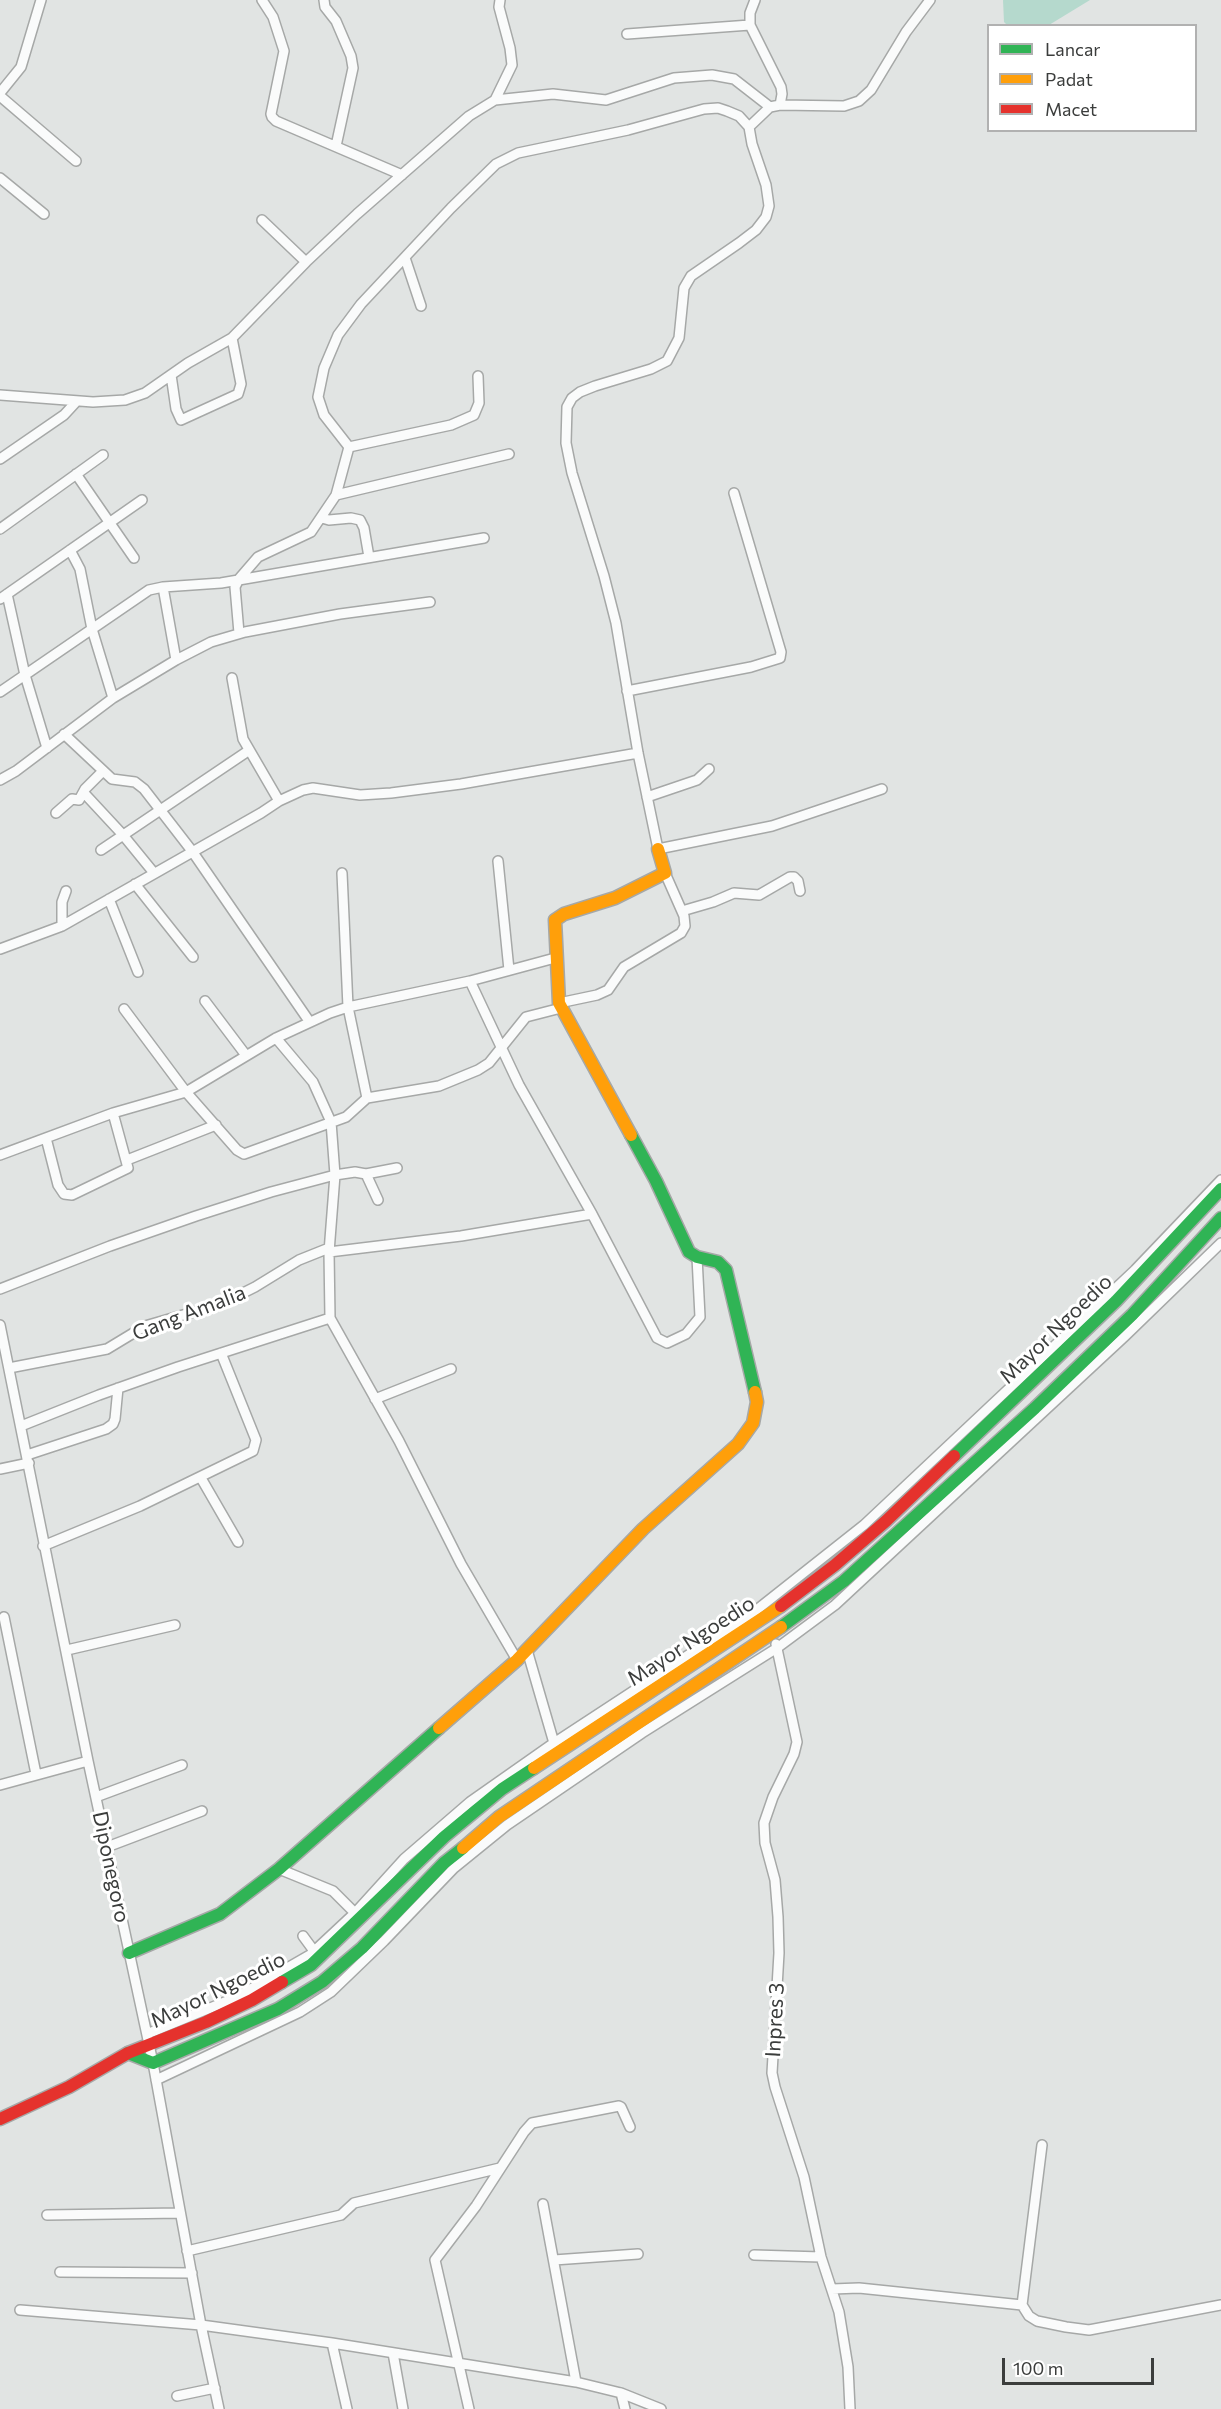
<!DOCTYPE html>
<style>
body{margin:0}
#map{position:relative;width:1221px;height:2409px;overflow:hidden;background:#e1e4e3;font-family:Commissioner,sans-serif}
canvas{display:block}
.legend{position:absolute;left:987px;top:24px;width:210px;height:108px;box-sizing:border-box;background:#fff;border:2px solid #b1b1b1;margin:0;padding:8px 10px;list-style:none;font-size:18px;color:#3b3d3c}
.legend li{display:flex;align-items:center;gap:12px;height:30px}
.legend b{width:30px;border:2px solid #b1b1b1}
.scale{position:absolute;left:1002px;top:2358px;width:152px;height:27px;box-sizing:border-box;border:3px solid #3b3d3c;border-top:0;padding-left:8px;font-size:18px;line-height:21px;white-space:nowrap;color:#3b3d3c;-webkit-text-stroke:4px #fff;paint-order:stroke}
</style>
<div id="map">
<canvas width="1221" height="2409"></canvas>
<ul class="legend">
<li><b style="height:8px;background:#30b455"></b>Lancar</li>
<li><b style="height:8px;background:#ff9f0a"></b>Padat</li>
<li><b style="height:8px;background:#e5322d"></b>Macet</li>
</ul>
<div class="scale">100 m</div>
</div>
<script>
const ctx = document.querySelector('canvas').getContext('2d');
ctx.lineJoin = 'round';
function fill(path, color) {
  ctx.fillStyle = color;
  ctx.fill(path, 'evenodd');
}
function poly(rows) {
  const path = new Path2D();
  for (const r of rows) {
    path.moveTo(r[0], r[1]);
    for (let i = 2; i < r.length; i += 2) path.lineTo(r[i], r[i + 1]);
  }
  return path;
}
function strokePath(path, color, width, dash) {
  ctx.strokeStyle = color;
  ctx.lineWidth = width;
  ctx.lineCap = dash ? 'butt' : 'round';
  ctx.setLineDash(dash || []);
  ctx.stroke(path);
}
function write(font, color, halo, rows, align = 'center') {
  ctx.font = font + ' Commissioner,sans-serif';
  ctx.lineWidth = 6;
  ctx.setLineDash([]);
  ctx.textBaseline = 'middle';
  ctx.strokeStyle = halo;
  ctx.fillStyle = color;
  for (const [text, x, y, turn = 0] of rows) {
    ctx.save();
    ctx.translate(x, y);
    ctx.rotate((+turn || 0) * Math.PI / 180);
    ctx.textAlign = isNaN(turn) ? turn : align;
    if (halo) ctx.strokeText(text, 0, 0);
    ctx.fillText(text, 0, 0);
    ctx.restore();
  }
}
fill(poly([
 [1003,0,1090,0,1049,25,1008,26,1004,22]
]), '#b5d9cd');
const street = poly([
 [262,0,273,17,284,51,271,114,272,117,276,121,402,175],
 [324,0,325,7,336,21,351,56,353,68,336,146],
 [627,34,750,25],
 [0,93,21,67,41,0],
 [0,96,76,161],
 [495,100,512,65,510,48,499,7,500,0],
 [780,105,844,106,859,101,871,90,906,32,930,0],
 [770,107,749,127,752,144,766,185,769,206,766,217,756,230,739,243,691,276,684,288,679,338,667,361,651,369,595,386,580,392,572,398,567,407,566,443,572,473,604,576,616,623,638,753,658,849,772,826,882,789],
 [0,178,44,214],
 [262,220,306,262],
 [405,258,421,306],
 [171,375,176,409,181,420,238,394,241,384,232,338],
 [0,395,93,402,125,400,145,393,188,363,232,338,306,262,357,214,469,116,495,100,553,94,606,100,674,78,712,75,734,79,770,107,780,105,782,94,781,87,750,25,750,13,755,0],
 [349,447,451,425,474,415,479,403,478,376],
 [0,459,64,415,76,402],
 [76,474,134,558],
 [336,495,509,454],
 [322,518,329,520,351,518,360,520,364,528,369,557],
 [0,529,103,455],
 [70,550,80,569,92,629,113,698],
 [163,587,221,583,484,538],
 [7,594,25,675,47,748],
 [0,599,142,500],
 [239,633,235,587,239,579,258,557,311,532,336,495,349,447,324,415,318,397,324,368,338,335,361,304,451,208,496,164,518,153,628,130,704,109,718,108,727,111,739,116,749,127],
 [232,678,243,739,279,801],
 [627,691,751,667,780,658,781,652,734,493],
 [0,692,149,590,163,587,176,660],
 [64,734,112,779,135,782,144,789,192,851,309,1021],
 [0,780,16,771,113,698,176,660,211,642,245,632,340,614,430,602],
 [84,793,123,835,154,873],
 [647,797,697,780,709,769],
 [56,813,72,799,79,800,85,789,103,771],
 [101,850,248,751],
 [498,861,509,970],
 [342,873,348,1007,367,1098],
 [135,884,193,957],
 [109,899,138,972],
 [682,911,713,902,734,893,759,895,790,877,794,877,798,881,800,891],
 [62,926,62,902,66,891],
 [0,949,62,926,261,813,279,801,303,790,313,788,360,795,391,793,461,784,638,753],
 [555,958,470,981,519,1085,592,1214],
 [205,1001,245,1054],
 [559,1003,597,995,608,990,624,967,681,933,685,926,684,916,665,873],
 [124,1009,186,1092,237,1150,244,1154,346,1117,367,1098,439,1086,478,1070,489,1063,526,1017,561,1008],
 [276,1038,313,1082,331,1122,335,1175,329,1252,330,1318,399,1441,461,1564,517,1660],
 [46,1138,58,1185,64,1194,72,1195,128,1168,113,1113],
 [0,1155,113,1113,186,1092,276,1038,330,1013,348,1007,470,981],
 [127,1160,216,1125],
 [366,1174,397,1168],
 [329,1252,461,1236,592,1214,657,1338,667,1343,686,1334,700,1317,697,1257],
 [0,1289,110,1246,196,1216,271,1192,335,1175,355,1172,366,1174,378,1200],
 [0,1325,88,1761,153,2063,201,2325,219,2409],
 [9,1368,107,1349,145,1326,221,1304,255,1287,299,1260,329,1248],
 [375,1399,451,1369],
 [21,1426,99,1395,178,1367,330,1318],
 [27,1455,106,1429,113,1424,115,1419,118,1388],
 [0,1469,29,1463],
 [201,1478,238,1542],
 [43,1546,140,1506,253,1451,256,1440,221,1353],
 [4,1617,36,1774],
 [776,1644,797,1742,794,1754,773,1797,764,1823,765,1843,775,1880,778,1917,779,1953,772,2073,775,2087,804,2177,821,2257,839,2312,848,2367,850,2409],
 [67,1650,175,1625],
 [554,1743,754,1612,864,1525,1135,1270,1221,1180],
 [0,1785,88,1761],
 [96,1797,182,1765],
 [107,1847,202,1811],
 [279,1869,333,1891,355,1913],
 [303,1936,314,1951],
 [147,2034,237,1997,310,1955,355,1913,404,1859,470,1802,554,1743,527,1650],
 [156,2080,300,2012,331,1992,384,1941,454,1868,507,1825,642,1733,777,1648,835,1605,1125,1336,1221,1243],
 [543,2204,576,2382],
 [47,2215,180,2213],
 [187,2251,341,2215,354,2203,500,2168],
 [754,2255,821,2257],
 [554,2260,638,2254],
 [60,2272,192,2273],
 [832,2289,859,2288,1022,2305,1042,2145],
 [1022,2305,1029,2316,1037,2321,1066,2327,1089,2330,1221,2305],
 [20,2310,201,2325,332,2343,576,2382,621,2393,661,2409],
 [332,2343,347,2409],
 [393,2353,403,2409],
 [621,2393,625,2409],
 [177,2396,215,2388],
 [469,2409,435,2260,476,2206,524,2132,532,2123,619,2106,621,2107,630,2127]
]);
const fast = poly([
 [631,1135,656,1181,689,1252,697,1257,718,1262,726,1270,755,1392],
 [954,1456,1116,1301,1221,1189],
 [781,1627,844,1581,1035,1408,1132,1315,1221,1218],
 [129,1953,220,1914,279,1869,439,1728],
 [282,1982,311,1965,444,1837,502,1789,534,1768],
 [128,2053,153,2063,278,2009,322,1982,362,1948,444,1863,463,1848]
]);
const slow = poly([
 [631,1135,559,1003,555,920,564,914,615,898,665,873,658,849],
 [439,1728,517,1660,643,1529,738,1444,753,1423,757,1402,755,1392],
 [534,1768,781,1606],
 [463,1848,499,1817,781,1627]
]);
const jam = poly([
 [781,1606,835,1565,886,1521,954,1456],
 [0,2119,69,2087,128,2053,206,2022,252,2000,282,1982]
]);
strokePath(street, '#a6a8a7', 12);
strokePath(fast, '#a6a8a7', 15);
strokePath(slow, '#a6a8a7', 15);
strokePath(jam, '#a6a8a7', 15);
strokePath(street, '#fafbfb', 9);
strokePath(fast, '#30b455', 12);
strokePath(slow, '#ff9f0a', 12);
strokePath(jam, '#e5322d', 12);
write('21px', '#3b3d3c', '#fff', [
 ["Gang Amalia",189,1313,-21],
 ["Mayor Ngoedio",1056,1329,-44],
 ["Mayor Ngoedio",691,1641,-33],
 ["Diponegoro",111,1867,78],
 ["Mayor Ngoedio",218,1990,-26],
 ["Inpres 3",775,2020,-87]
]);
</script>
